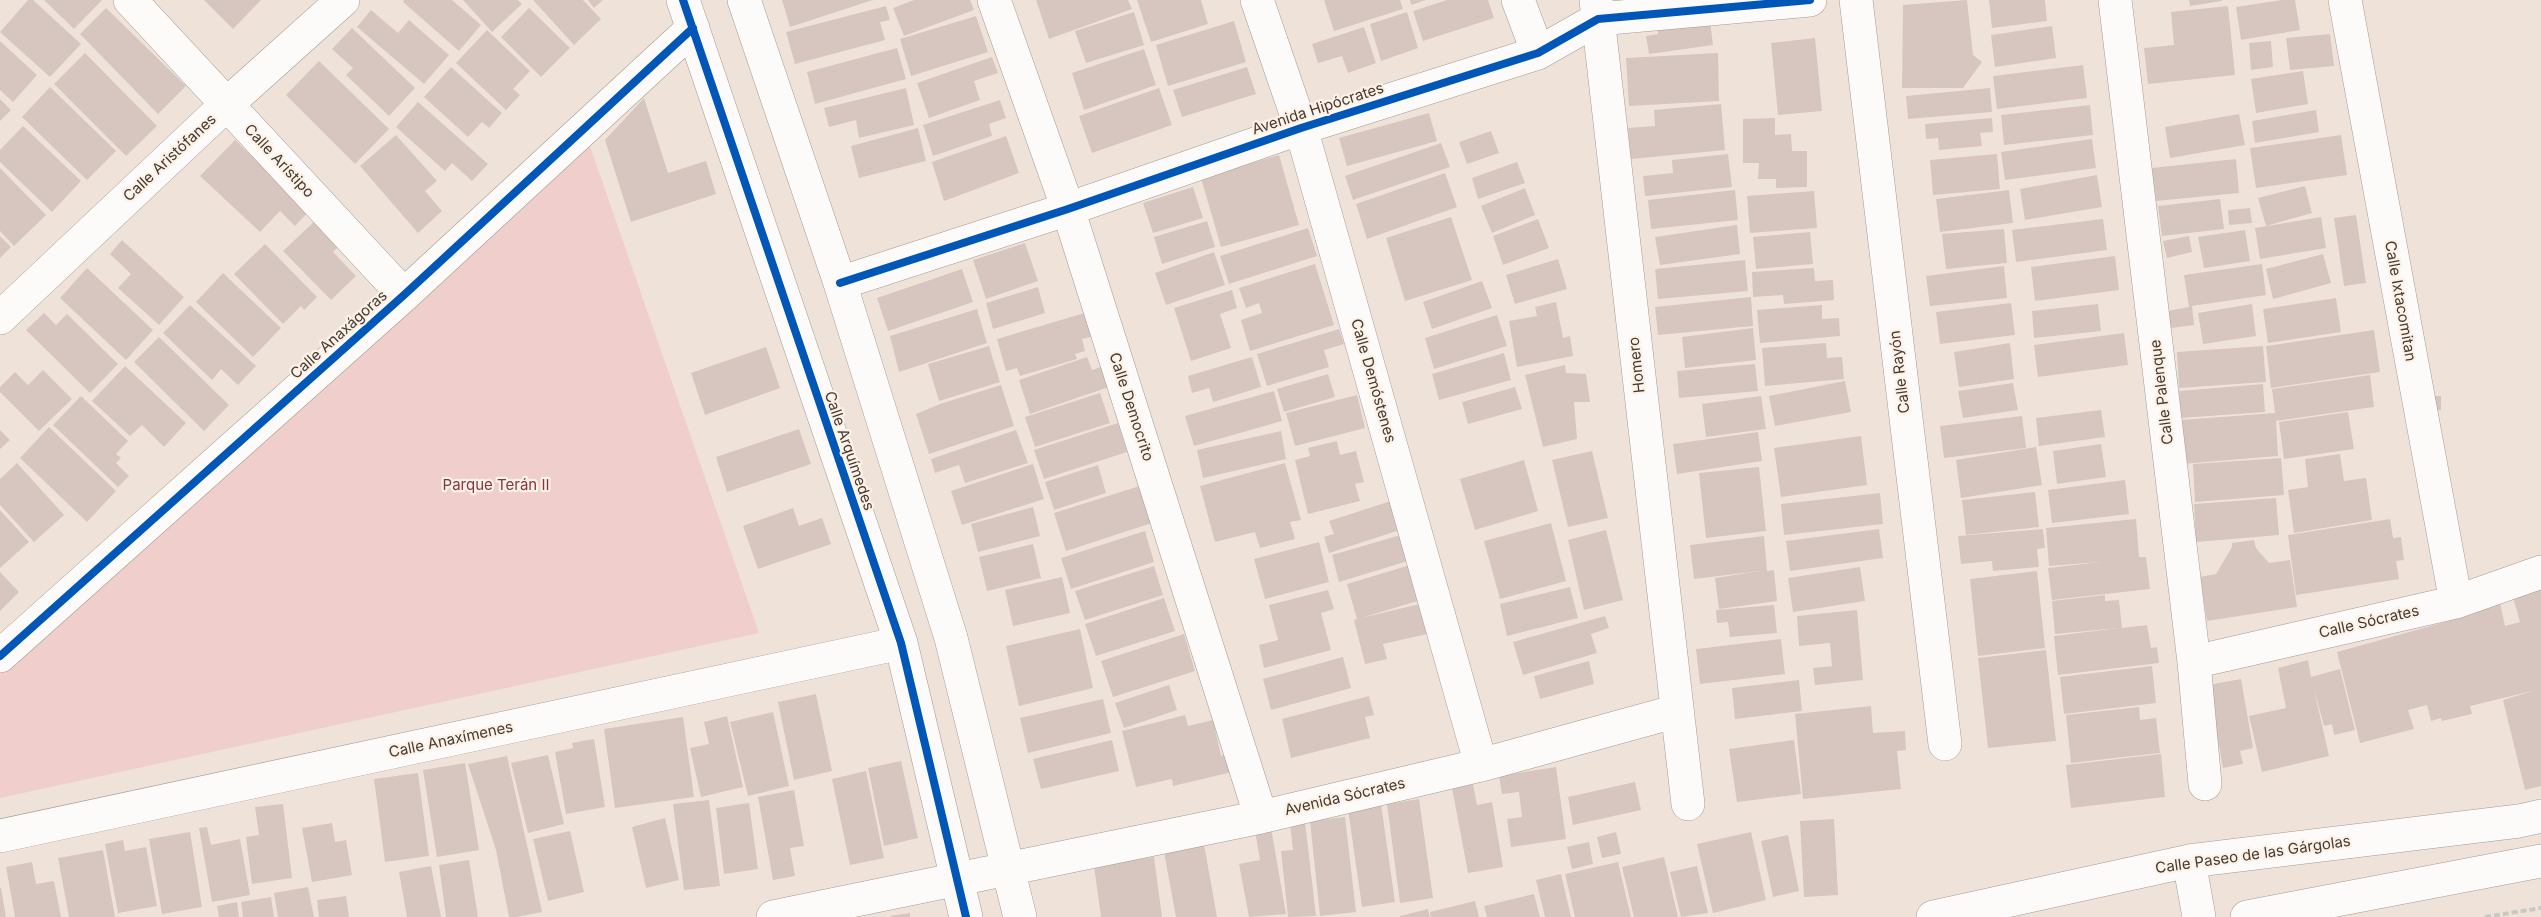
<!DOCTYPE html>
<meta charset="utf-8">
<style>
body{margin:0}
canvas{display:block;background:#efe3d9}
</style>
<canvas width="2541" height="917"></canvas>
<script>
const ctx = document.querySelector('canvas').getContext('2d');
ctx.lineJoin = 'round';
function fill(path, color) {
  ctx.fillStyle = color;
  ctx.fill(path, 'evenodd');
}
function poly(rows) {
  const path = new Path2D();
  for (const r of rows) {
    path.moveTo(r[0], r[1]);
    for (let i = 2; i < r.length; i += 2) path.lineTo(r[i], r[i + 1]);
  }
  return path;
}
function strokePath(path, color, width, dash) {
  ctx.strokeStyle = color;
  ctx.lineWidth = width;
  ctx.lineCap = dash ? 'butt' : 'round';
  ctx.setLineDash(dash || []);
  ctx.stroke(path);
}
function write(font, color, halo, rows, align = 'center') {
  ctx.font = font + ' Inter,sans-serif';
  ctx.lineWidth = 4.5;
  ctx.setLineDash([]);
  ctx.textBaseline = 'middle';
  ctx.strokeStyle = halo;
  ctx.fillStyle = color;
  for (const [text, x, y, turn = 0] of rows) {
    ctx.save();
    ctx.translate(x, y);
    ctx.rotate((+turn || 0) * Math.PI / 180);
    ctx.textAlign = isNaN(turn) ? turn : align;
    if (halo) ctx.strokeText(text, 0, 0);
    ctx.fillText(text, 0, 0);
    ctx.restore();
  }
}
fill(poly([
 [584,129,759,633,0,798,0,672]
]), '#efcecc');
fill(poly([
 [28,0,33,0,81,44,50,77,0,32],
 [44,0,102,0,74,29],
 [204,0,261,0,233,29],
 [404,0,452,0,481,25,459,51,403,2],
 [463,0,518,0,522,4,492,32],
 [533,0,583,0,601,19,574,45],
 [588,0,603,0,594,8],
 [782,0,873,0,790,27],
 [914,0,970,0,974,10,904,36,893,8],
 [1036,0,1128,0,1132,9,1049,39],
 [1137,0,1201,0,1208,24,1151,42],
 [1324,0,1400,0,1403,9,1334,31],
 [1410,0,1426,0,1411,5],
 [1447,0,1488,0,1494,18,1423,41,1413,11],
 [1967,0,1973,55,1982,62,1963,88,1902,88,1903,5],
 [1989,0,2045,0,2047,21,1992,28],
 [2189,0,2222,0,2222,1,2190,6],
 [2282,0,2295,0,2300,30,2241,40,2236,7],
 [886,6,890,20,880,22,885,40,795,64,786,32],
 [2228,6,2235,75,2148,84,2144,48,2174,45,2171,12],
 [106,8,186,86,158,114,80,34],
 [529,8,570,48,541,77,501,37],
 [371,10,398,33,409,20,449,55,424,84,357,27],
 [1134,12,1144,45,1086,63,1075,31],
 [1407,12,1418,48,1381,61,1370,24],
 [1709,13,1713,45,1649,54,1646,36,1658,34,1657,21],
 [976,16,988,52,911,76,900,39],
 [1234,21,1246,62,1168,86,1156,45],
 [2052,26,2056,58,1995,67,1991,35],
 [1364,27,1376,63,1348,73,1342,56,1318,63,1312,44],
 [352,28,415,88,389,116,346,75,353,68,332,49],
 [487,30,530,71,513,89,520,95,506,110,456,63],
 [2330,34,2334,66,2290,70,2286,38],
 [1815,38,1822,111,1778,115,1771,43],
 [0,41,37,75,13,102,0,90],
 [2271,41,2273,67,2251,70,2249,43],
 [897,48,906,79,815,104,807,72],
 [1144,49,1156,85,1084,110,1072,73],
 [85,53,157,126,126,156,54,84],
 [1718,53,1719,101,1629,106,1626,58],
 [992,57,998,73,974,81,980,100,929,118,917,83],
 [319,61,389,129,355,164,286,95],
 [2083,65,2087,98,1997,109,1993,76],
 [451,67,502,113,489,128,482,122,468,137,424,97],
 [1247,67,1256,94,1182,117,1173,90],
 [2303,71,2308,104,2256,113,2251,79],
 [50,87,116,151,87,180,22,117],
 [906,88,914,125,859,138,856,120,829,127,824,108],
 [1159,88,1172,125,1092,153,1079,116],
 [1990,88,1992,112,1908,119,1906,96],
 [644,98,668,173,706,161,716,194,631,222,605,140],
 [0,99,11,110,0,121],
 [1000,100,1006,118,989,124,992,136,933,156,923,125],
 [418,102,488,164,472,181,452,163,445,171,396,127],
 [1721,104,1725,150,1631,159,1628,128,1655,126,1654,110],
 [2090,105,2093,135,2004,145,2001,115],
 [2316,110,2319,132,2255,143,2252,121],
 [1429,113,1437,141,1347,166,1339,138],
 [2239,114,2245,145,2170,158,2165,127],
 [1775,118,1775,135,1791,134,1792,151,1807,151,1807,187,1776,188,1776,179,1758,179,1759,163,1743,163,1743,119],
 [1992,118,1993,132,1980,133,1982,146,1939,150,1938,138,1926,139,1925,124],
 [23,126,81,181,52,212,0,162,0,150],
 [918,128,926,161,859,178,851,146],
 [1491,131,1499,153,1467,164,1459,142],
 [396,135,437,181,425,191,442,211,418,233,360,166],
 [2341,135,2347,175,2256,188,2250,148],
 [1006,136,1019,173,944,201,932,162],
 [2092,139,2096,168,2005,180,2001,152],
 [235,140,309,211,295,226,280,211,260,232,200,176],
 [1441,143,1450,167,1353,200,1345,176],
 [1728,154,1732,187,1645,196,1643,176,1673,173,1672,160],
 [1997,154,2000,189,1933,195,1930,160],
 [1279,155,1299,225,1221,247,1201,178],
 [2236,159,2239,193,2156,201,2152,168],
 [1517,162,1525,183,1478,199,1472,178],
 [0,168,46,215,14,246,0,231],
 [1445,173,1457,207,1367,239,1356,204],
 [2097,175,2102,207,2025,220,2020,189],
 [2305,186,2312,213,2266,226,2258,198],
 [1193,187,1203,218,1153,233,1143,203],
 [1525,188,1535,215,1492,233,1481,206],
 [1735,190,1738,220,1651,229,1648,200],
 [2009,190,2013,223,1940,232,1936,199],
 [1814,191,1817,228,1750,233,1747,196],
 [2220,199,2224,229,2162,236,2158,206],
 [2250,208,2252,223,2229,225,2228,210],
 [2356,215,2366,283,2344,286,2334,218],
 [1451,217,1472,280,1405,301,1386,238],
 [2321,217,2326,248,2260,259,2255,228],
 [317,219,341,244,333,252,356,276,331,300,283,251],
 [1538,219,1549,248,1503,265,1493,236],
 [2103,219,2107,250,2016,262,2012,230],
 [1207,221,1215,247,1162,264,1154,237],
 [1737,225,1740,254,1660,265,1655,237],
 [1308,228,1317,256,1229,284,1220,256],
 [2004,229,2007,263,1946,269,1942,234],
 [2245,230,2250,261,2204,268,2198,237],
 [1810,232,1813,264,1756,269,1753,237],
 [0,236,11,247,0,258],
 [2189,236,2192,252,2167,258,2163,241],
 [122,240,184,297,159,325,118,288,131,274,110,254],
 [1025,243,1038,281,986,299,973,260],
 [265,244,317,297,304,310,301,306,283,324,234,274],
 [1214,252,1225,285,1166,305,1155,273],
 [2323,254,2331,283,2273,299,2266,269],
 [2115,256,2119,290,2035,301,2031,267],
 [1558,259,1567,289,1515,304,1506,275],
 [1745,260,1748,291,1658,299,1655,269],
 [1315,264,1334,325,1250,351,1241,320,1262,313,1259,303,1246,308,1239,288],
 [2262,264,2266,295,2192,306,2194,325,2171,328,2168,311,2189,307,2184,275],
 [2004,266,2007,298,1930,306,1926,276],
 [87,268,153,330,126,360,60,298],
 [1814,268,1815,281,1833,280,1834,300,1784,304,1783,295,1753,297,1752,272],
 [962,269,973,302,888,331,877,298],
 [223,273,281,328,253,357,196,302],
 [1482,281,1492,308,1432,329,1423,302],
 [1038,287,1045,313,993,329,986,303],
 [1232,290,1237,308,1220,314,1231,348,1191,361,1174,308],
 [1751,297,1753,326,1658,335,1655,307],
 [2336,298,2341,332,2268,343,2263,309],
 [1556,302,1563,338,1570,336,1573,356,1517,367,1509,321,1537,316,1535,307],
 [2011,303,2015,335,1940,344,1936,312],
 [2098,304,2101,331,2034,338,2032,311],
 [2252,304,2256,336,2203,344,2198,313],
 [190,305,256,366,238,385,221,369,212,380,163,333],
 [1822,305,1822,319,1839,318,1840,336,1760,343,1757,310],
 [977,309,987,343,899,372,890,336],
 [1091,311,1098,335,1082,339,1085,351,1075,354,1077,359,1020,376,1017,368,1006,371,997,339],
 [44,313,56,325,67,314,118,364,90,393,26,330],
 [1497,315,1507,346,1434,369,1425,338],
 [1753,328,1756,360,1685,368,1682,337],
 [1339,329,1344,344,1324,350,1329,367,1267,386,1257,354],
 [2374,330,2380,372,2271,388,2266,346],
 [2124,333,2128,365,2038,377,2034,345],
 [159,337,229,405,204,431,134,362],
 [1826,343,1827,358,1842,357,1844,379,1765,386,1762,348],
 [2010,343,2014,379,1959,387,1954,352],
 [989,346,1000,382,939,401,928,364],
 [2263,346,2266,382,2179,388,2177,352],
 [766,347,780,388,705,415,691,373],
 [1504,353,1511,380,1439,400,1432,374],
 [1087,357,1092,370,1101,367,1109,387,1030,414,1019,380],
 [1252,357,1261,387,1213,402,1209,388,1192,393,1188,376],
 [1755,364,1758,391,1679,398,1677,371],
 [1565,365,1566,373,1586,374,1590,402,1574,402,1577,439,1543,447,1525,375],
 [125,366,186,423,164,447,142,425,130,436,92,401],
 [43,370,72,399,39,431,0,392,0,387,15,372,28,385],
 [1328,374,1335,397,1284,412,1277,389],
 [2370,375,2374,407,2276,421,2278,456,2182,464,2180,420,2275,413,2272,389],
 [1845,381,1851,412,1775,426,1769,396],
 [2013,383,2018,410,1963,418,1958,391],
 [2263,384,2265,412,2181,418,2179,391],
 [1001,385,1014,426,929,454,916,414,940,404],
 [1515,387,1522,409,1468,424,1462,402],
 [1274,391,1282,421,1194,446,1185,416],
 [1100,393,1110,423,1035,447,1025,417],
 [1357,395,1365,428,1295,446,1286,413],
 [81,396,128,441,116,454,121,458,116,463,129,476,118,487,53,425],
 [1761,396,1766,429,1706,437,1702,404],
 [2430,396,2441,396,2441,410,2431,411],
 [2101,410,2105,437,2039,446,2036,418],
 [2348,412,2354,449,2284,459,2279,422],
 [2022,416,2026,448,1944,458,1940,426],
 [1118,423,1127,452,1044,479,1034,450],
 [49,427,116,491,87,522,20,458],
 [799,429,811,464,727,492,716,457],
 [0,430,10,440,0,449],
 [1016,430,1028,463,965,483,959,465,935,473,931,459],
 [1281,431,1286,459,1203,478,1197,450],
 [1758,432,1762,461,1677,474,1673,444],
 [1861,436,1867,485,1781,497,1774,448],
 [1337,441,1340,455,1356,451,1364,482,1355,484,1360,501,1308,514,1295,460,1310,456,1308,448],
 [2101,444,2106,477,2057,484,2053,451],
 [2036,447,2042,485,1961,498,1956,460],
 [1592,451,1608,518,1568,527,1552,460],
 [2340,454,2344,481,2366,478,2372,520,2294,533,2288,490,2308,487,2305,459],
 [2281,458,2284,495,2195,502,2193,464],
 [1524,460,1538,511,1475,530,1460,479],
 [17,463,64,515,34,542,0,505,0,479],
 [1285,463,1301,520,1290,522,1295,539,1260,548,1255,532,1215,542,1200,486],
 [1033,464,1044,499,962,525,951,491],
 [1098,465,1106,493,1054,510,1045,482],
 [1759,467,1766,531,1706,538,1699,473],
 [2125,480,2129,514,2052,523,2048,490],
 [1143,485,1155,522,1066,551,1054,513],
 [2035,492,2039,527,1966,535,1962,500],
 [1880,493,1883,524,1784,535,1781,504],
 [2276,498,2279,535,2196,542,2194,504],
 [1397,499,1406,528,1329,553,1324,537,1334,534,1329,521],
 [1033,507,1040,536,978,552,971,524],
 [793,508,799,526,822,518,831,544,758,569,743,526],
 [0,510,29,542,0,568],
 [2136,519,2139,557,2146,557,2150,589,2052,600,2048,568,2100,562,2049,566,2046,528],
 [2390,519,2393,538,2401,537,2404,560,2396,561,2399,579,2296,595,2288,535],
 [1551,523,1566,581,1500,599,1484,541],
 [1879,529,1883,558,1790,571,1786,541],
 [2043,529,2045,548,2037,549,2039,567,1993,571,1992,561,1961,564,1958,536],
 [1606,530,1623,600,1584,610,1568,540],
 [1145,531,1154,562,1071,589,1061,558],
 [1404,534,1411,560,1339,582,1332,555],
 [1764,536,1767,571,1774,570,1777,601,1719,609,1715,578,1760,571,1694,579,1690,545],
 [2254,540,2256,548,2269,563,2290,560,2297,607,2207,621,2200,577,2216,574,2232,547,2232,543],
 [1319,542,1329,582,1265,599,1254,559],
 [1033,544,1041,578,987,591,979,557],
 [1420,562,1431,597,1361,618,1432,601,1427,634,1383,644,1387,659,1365,664,1354,620,1357,619,1347,584],
 [1154,566,1163,595,1085,620,1075,591],
 [1860,567,1865,601,1793,612,1788,578],
 [2037,571,2045,648,1978,656,1970,579],
 [0,572,19,592,0,611],
 [1062,577,1070,613,1013,626,1005,590],
 [1570,587,1578,618,1507,636,1500,604],
 [1328,590,1334,609,1321,613,1331,650,1264,668,1259,645,1278,640,1269,605],
 [2541,590,2541,786,2525,790,2503,700,2536,690,2470,706,2472,714,2442,721,2441,718,2431,721,2427,705,2408,710,2414,729,2360,743,2337,652,2449,621,2448,616,2500,603,2505,626,2520,622,2513,597],
 [2105,595,2105,601,2119,600,2122,628,2147,625,2151,648,2157,647,2159,663,2058,675,2054,636,2119,628,2055,634,2052,601],
 [1164,598,1175,631,1096,656,1085,624],
 [1774,605,1777,633,1730,637,1728,622,1717,623,1716,610],
 [1857,610,1863,680,1815,685,1813,668,1832,666,1830,643,1799,646,1797,616],
 [1605,616,1609,628,1591,634,1597,653,1523,675,1513,642],
 [1080,629,1093,688,1019,706,1006,646],
 [1184,634,1195,671,1113,697,1101,661],
 [1781,639,1785,674,1700,684,1696,649],
 [2046,650,2056,741,1988,748,1978,658],
 [1343,657,1351,688,1271,710,1263,679],
 [2308,660,2311,677,2340,669,2355,730,2334,735,2332,724,2324,726,2314,689,2329,756,2262,772,2249,716,2286,708,2278,668],
 [1589,661,1594,684,1540,699,1534,676],
 [2152,666,2156,703,2064,714,2060,677],
 [2241,679,2253,748,2240,751,2243,764,2223,768,2208,685],
 [1799,680,1802,711,1735,719,1732,688],
 [1169,685,1177,710,1124,728,1115,703],
 [816,694,832,771,794,780,778,702],
 [1369,696,1374,715,1365,717,1370,738,1291,758,1282,719],
 [1103,699,1111,733,1028,753,1020,718],
 [1871,706,1873,733,1905,731,1906,750,1897,751,1901,789,1803,799,1795,714],
 [2139,707,2140,720,2156,718,2160,753,2071,763,2066,715],
 [773,712,789,786,748,796,730,722],
 [1185,715,1188,726,1213,720,1221,756,1227,754,1232,772,1173,786,1172,779,1136,787,1122,731],
 [727,716,743,787,701,797,690,748,709,744,704,722],
 [683,717,694,797,615,808,604,729],
 [594,739,605,807,566,814,555,752,573,748,572,743],
 [1112,740,1119,771,1041,789,1033,759],
 [1794,740,1801,794,1737,802,1729,749],
 [2161,754,2165,797,2071,808,2066,765],
 [548,755,564,824,528,833,511,763],
 [507,756,542,912,517,917,509,917,496,850,468,764],
 [901,761,918,838,884,846,868,768],
 [465,763,479,850,437,857,423,770],
 [1556,767,1566,839,1511,847,1507,819,1522,817,1519,792,1502,794,1499,776],
 [866,771,884,858,850,865,832,779],
 [418,773,429,856,385,862,374,779],
 [1635,782,1641,810,1573,825,1568,797],
 [1473,784,1477,805,1492,802,1503,867,1468,873,1452,788],
 [794,790,804,846,790,848,795,876,773,880,758,797],
 [1419,799,1433,898,1400,903,1387,804],
 [709,800,720,886,684,890,673,804],
 [749,803,758,869,724,874,716,808],
 [283,804,292,878,252,884,246,837,259,835,255,807],
 [1381,804,1395,902,1362,907,1348,809],
 [1345,817,1356,912,1320,916,1310,821],
 [665,818,679,880,646,888,632,827],
 [1834,819,1838,895,1804,897,1800,821],
 [1270,822,1286,914,1249,917,1239,864,1260,860,1254,825],
 [1305,822,1316,916,1288,917,1281,851,1293,850,1290,823],
 [332,823,335,842,346,840,352,875,312,882,302,828],
 [207,827,211,845,240,839,250,895,212,902,199,828],
 [570,831,584,892,548,901,533,839],
 [190,832,202,907,162,914,149,839],
 [1616,832,1621,854,1602,858,1597,837],
 [1751,832,1766,900,1713,913,1697,844],
 [1788,835,1799,891,1773,897,1761,841],
 [123,840,125,851,146,847,157,906,118,913,105,844],
 [1589,842,1593,864,1572,869,1567,847],
 [1204,844,1217,917,1176,917,1164,852],
 [103,850,115,917,69,917,58,858],
 [1154,857,1162,917,1101,917,1094,866],
 [1664,857,1678,917,1634,917,1622,867],
 [469,860,478,917,446,917,439,865],
 [32,862,36,884,54,881,61,917,15,917,6,867],
 [1618,862,1631,917,1575,917,1565,874],
 [431,866,441,917,407,917,399,872],
 [1697,866,1708,913,1681,917,1670,872],
 [1561,874,1571,917,1545,917,1536,880],
 [308,887,314,917,278,917,274,893],
 [0,888,1,888,6,917,0,917],
 [1534,894,1540,917,1487,917,1484,906],
 [346,896,349,917,319,917,317,900],
 [271,897,274,917,243,917,241,902],
 [1475,901,1479,917,1431,917,1430,912],
 [237,902,239,917,219,917,217,906],
 [1428,909,1430,917,1400,917,1400,916],
 [910,913,910,917,891,917,890,916]
]), '#d7c6bf');
const minor = poly([
 [130,0,404,295],
 [683,0,901,643,966,917],
 [744,0,840,283,951,638,1020,917],
 [994,0,1068,209,1261,817],
 [1257,0,1301,128,1481,765],
 [1518,0,1538,53],
 [1596,0,1688,804],
 [1856,0,1945,744],
 [2115,0,2194,662,2205,784],
 [2345,0,2456,602],
 [840,283,1068,209,1301,128,1538,53,1598,19,1810,0],
 [0,318,226,105,343,0],
 [0,656,404,295,693,28],
 [2194,662,2456,602,2541,572],
 [0,836,901,643],
 [2189,861,2199,917],
 [773,917,1261,817,1481,765,1677,711],
 [1933,917,2189,861,2519,821,2541,816],
 [2247,917,2541,861]
]);
strokePath(minor, '#a39a93', 34);
strokePath(poly([
 [2485,917,2541,908]
]), '#cbc8c4', 4, [6, 3]);
strokePath(minor, '#fdfbf9', 33);
strokePath(poly([
 [683,0,901,643,966,917],
 [840,283,1068,209,1301,128,1538,53,1598,19,1810,0],
 [0,656,404,295,693,28]
]), '#0057b8', 8);
write('15px', '#423a33', '#fef1e6', [
 ["Avenida Hipócrates",1318,109,-18],
 ["Calle Aristófanes",170,158,-43],
 ["Calle Arístipo",279,161,47],
 ["Calle Ixtacomitan",2400,301,80],
 ["Calle Anaxágoras",339,335,-42],
 ["Homero",1637,365,-96],
 ["Calle Rayón",1900,372,-97],
 ["Calle Demóstenes",1373,381,74],
 ["Calle Palenque",2162,392,-97],
 ["Calle Democrito",1131,407,72],
 ["Calle Arquímedes",849,451,71],
 ["Calle Sócrates",2369,622,-13],
 ["Calle Anaxímenes",451,740,-12],
 ["Avenida Sócrates",1345,797,-13],
 ["Calle Paseo de las Gárgolas",2253,855,-8]
]);
write('15px', '#823545', '#fef1e6', [
 ["Parque Terán II",496,485]
]);
</script>
